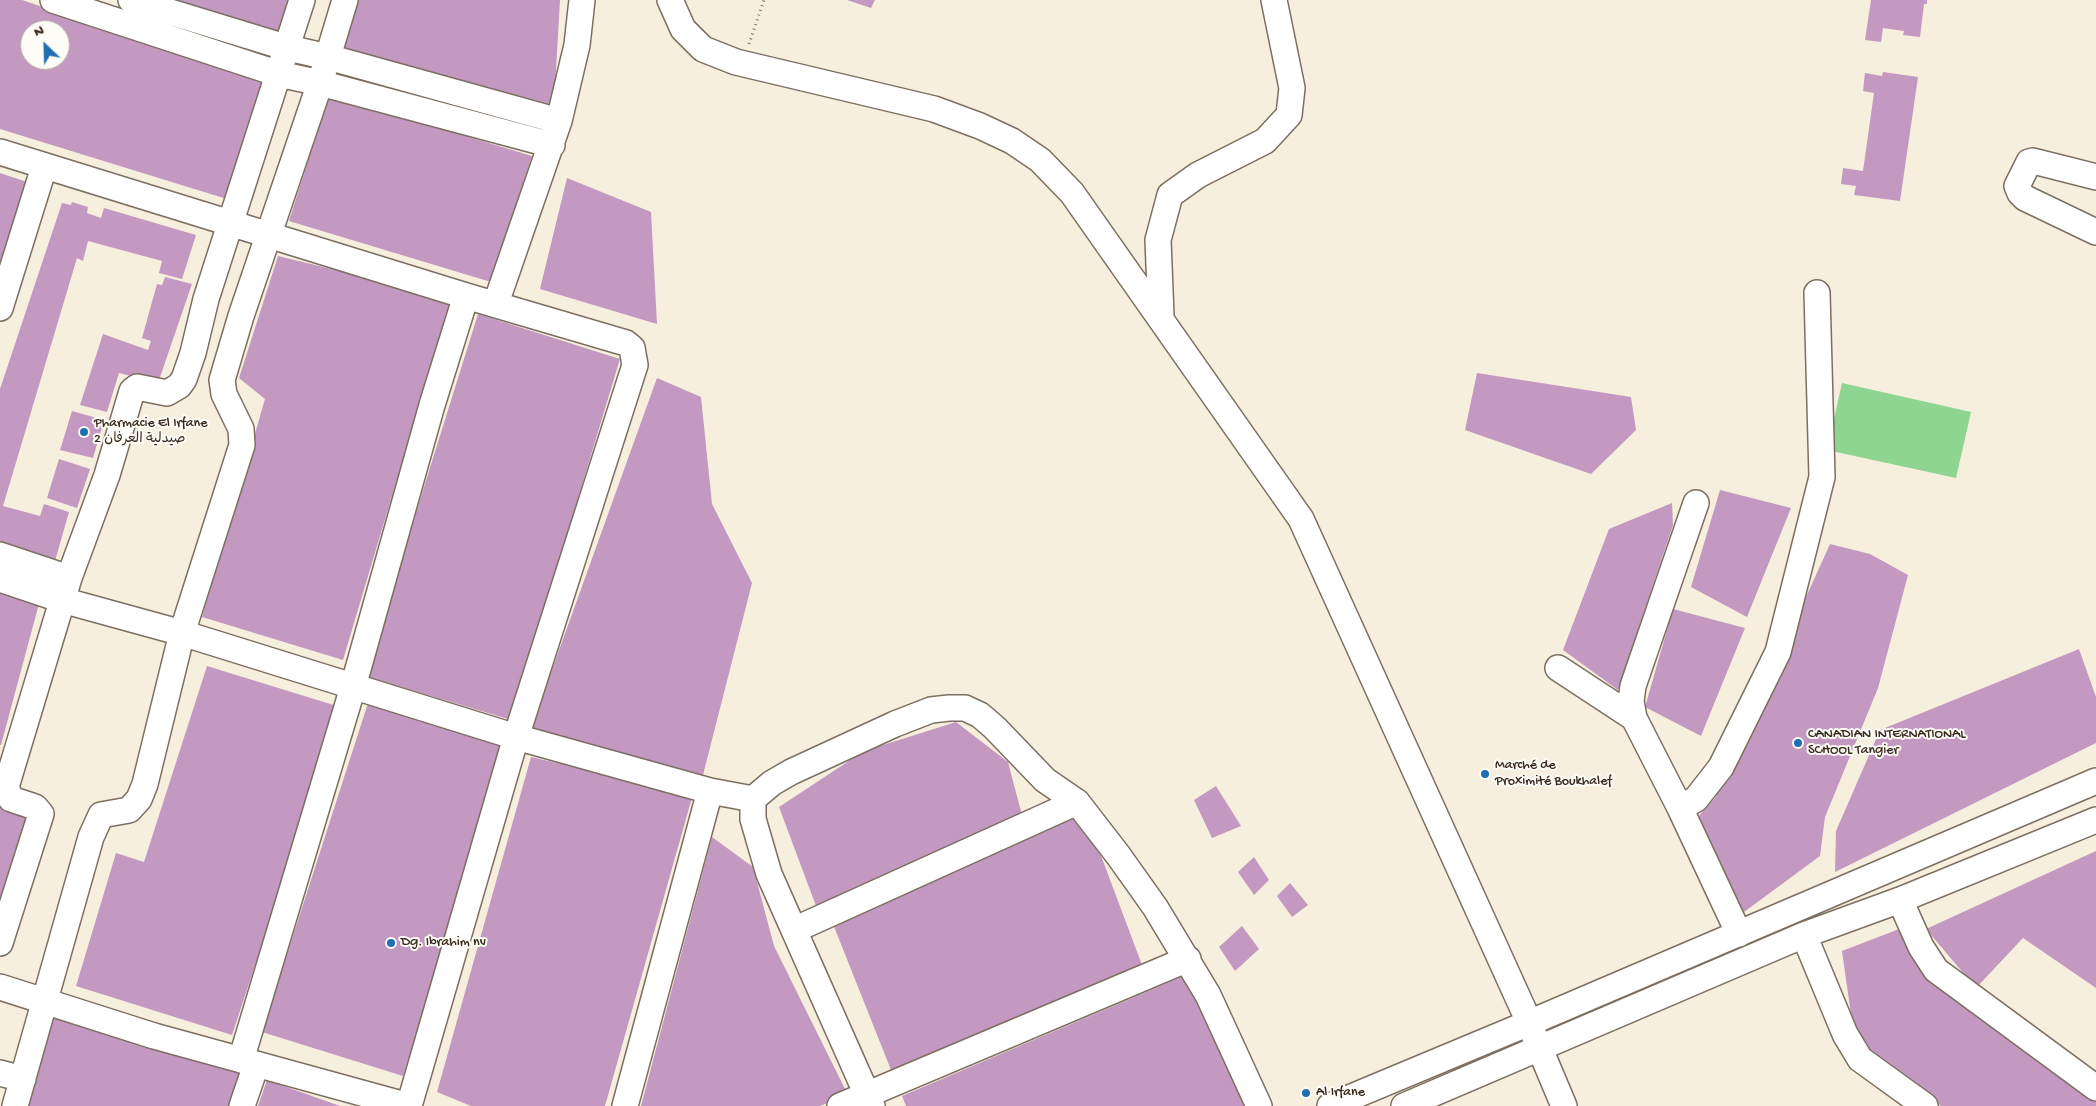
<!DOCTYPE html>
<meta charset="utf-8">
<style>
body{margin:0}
#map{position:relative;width:2096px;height:1106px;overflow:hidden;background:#f6efdd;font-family:"Gochi Hand",sans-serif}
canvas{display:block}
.north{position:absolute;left:20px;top:20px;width:50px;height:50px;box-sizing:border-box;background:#fdfcf7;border:1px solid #afa8a0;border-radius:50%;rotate:336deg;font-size:14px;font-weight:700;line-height:20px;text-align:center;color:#3b2a1e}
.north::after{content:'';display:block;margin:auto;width:18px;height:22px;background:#1f6fb2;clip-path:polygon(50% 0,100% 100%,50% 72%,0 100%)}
</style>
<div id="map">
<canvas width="2096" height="1106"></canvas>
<div class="north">N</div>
</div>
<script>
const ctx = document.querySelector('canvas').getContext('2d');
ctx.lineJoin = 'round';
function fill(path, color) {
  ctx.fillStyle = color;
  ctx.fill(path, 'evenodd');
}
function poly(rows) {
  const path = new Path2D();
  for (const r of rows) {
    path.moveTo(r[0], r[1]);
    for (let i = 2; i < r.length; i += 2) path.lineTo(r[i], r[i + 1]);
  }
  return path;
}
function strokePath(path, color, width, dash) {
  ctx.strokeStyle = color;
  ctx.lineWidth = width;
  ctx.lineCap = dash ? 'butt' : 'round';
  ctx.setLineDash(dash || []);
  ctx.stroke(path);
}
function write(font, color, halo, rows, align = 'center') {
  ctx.font = font + ' "Gochi Hand","Playpen Sans Arabic",sans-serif';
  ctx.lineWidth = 4;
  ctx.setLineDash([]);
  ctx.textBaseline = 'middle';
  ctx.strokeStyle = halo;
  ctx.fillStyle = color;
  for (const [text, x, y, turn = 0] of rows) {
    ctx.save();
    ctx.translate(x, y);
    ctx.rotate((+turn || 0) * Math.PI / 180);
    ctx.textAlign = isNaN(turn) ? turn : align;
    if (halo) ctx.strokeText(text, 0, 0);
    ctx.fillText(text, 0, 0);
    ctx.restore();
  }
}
fill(poly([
 [1842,383,1971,412,1956,478,1827,450]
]), '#8dd590');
fill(poly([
 [0,0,22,0,266,83,230,200,0,129],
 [30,30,60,30,60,60,30,60],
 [171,0,290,0,280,34],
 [356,0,560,0,554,105,339,47],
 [847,0,875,0,871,8],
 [1871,0,1927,0,1927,4,1924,4,1920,37,1903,35,1904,31,1883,28,1881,42,1865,40],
 [1883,72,1918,77,1900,201,1854,195,1856,186,1841,184,1843,168,1863,171,1874,93,1863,91,1865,73,1882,76],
 [329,95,532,156,491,282,289,221],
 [0,173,30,183,0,269],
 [567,178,651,212,657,324,540,289],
 [72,202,88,207,87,213,101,218,104,208,196,235,182,279,159,273,162,261,88,241,83,261,77,258,3,506,40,516,44,504,69,512,55,561,0,543,0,389,62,203,71,205],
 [278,256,451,298,343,660,202,617,265,399,239,378],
 [165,277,192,284,158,383,119,373,107,412,80,405,103,334,148,350,151,341,142,338,157,284,162,285],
 [478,314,620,359,511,720,365,676],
 [1477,373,1631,397,1636,430,1591,474,1465,430],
 [657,378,701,397,712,504,752,583,703,775,531,728],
 [72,411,104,420,93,458,60,450],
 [59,459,90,469,77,508,47,498],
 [1720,490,1791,508,1747,617,1691,587],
 [1672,503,1673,525,1618,690,1563,650,1609,529],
 [1830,544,1870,554,1908,575,1878,688,1825,817,1820,856,1744,912,1734,899,1697,818,1715,798],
 [0,589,40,600,1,745,0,745],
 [1673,609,1745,628,1701,736,1645,707],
 [2079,649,2096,697,2096,743,1835,872,1836,831,1880,730],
 [207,666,340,707,232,1035,76,986,116,853,144,862],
 [368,703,505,745,403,1076,262,1032],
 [956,722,1008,762,1023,819,816,906,779,807,864,751],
 [531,757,693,794,605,1106,471,1106,437,1092],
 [1216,786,1241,826,1212,838,1194,800],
 [0,802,30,821,0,934],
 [1085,813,1142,965,895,1080,829,914],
 [712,837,753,867,774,946,848,1095,820,1106,641,1106],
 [2096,851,2096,988,2023,938,1976,988,1926,929],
 [1254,857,1269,880,1254,895,1238,872],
 [1290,883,1308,905,1292,917,1277,896],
 [1242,926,1259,949,1235,971,1219,947],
 [1907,926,2096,1099,2096,1106,1941,1106,1856,1050,1842,951],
 [1184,976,1247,1106,906,1106,902,1096],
 [52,1009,247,1069,232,1106,18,1106],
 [267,1080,340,1106,258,1106]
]), '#c398c1');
const minor = poly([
 [53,0,279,74,320,83,552,145],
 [131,0,288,48,328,57,559,121],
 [670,0,683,29,703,49,736,62,934,109,980,126,1012,141,1040,160,1072,193,1301,519,1524,1011,1564,1106],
 [0,152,466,296,626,343,632,348,635,365,516,737,409,1106],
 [2096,177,2033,161,2029,162,2017,186,2020,193,2025,198,2096,232],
 [496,303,559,121,577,45,582,0],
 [0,308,44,167],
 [1161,316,1158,240,1170,195,1198,175,1265,141,1289,115,1292,88,1274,0],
 [1696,503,1633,686,1631,701,1634,718,1680,808,1739,934],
 [0,555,69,578],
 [0,579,62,600,182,633,516,737,710,791,753,799],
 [1558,668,1634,718],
 [1680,808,1696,799,1721,767,1778,652,1822,477,1817,293],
 [1900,900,1921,947,1936,970,2096,1088],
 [794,930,1077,802],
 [1804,935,1845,1034,1860,1059,1925,1106],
 [0,943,41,814,35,807,11,799,6,787,69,578,107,475,132,391,137,387,167,393,179,386,184,379,193,353,206,299,302,0],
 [0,987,154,1036,409,1106],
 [241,1060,353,687,432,405,466,296],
 [0,1073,23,1079],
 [15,1106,91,837,101,815,129,810,139,799,145,784,182,633,242,445,241,429,224,394,222,380,241,316,320,83,345,0],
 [242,1106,256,1065],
 [625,1106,710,791],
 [840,1106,1188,959],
 [872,1106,769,874,753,819,753,799,772,783,791,772,895,724,931,710,949,708,965,708,980,715,995,728,1045,780,1077,802,1118,855,1155,907,1208,995,1259,1106],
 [1330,1106,1529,1023,2096,781],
 [1404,1106,1804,935,1900,900,2096,820]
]);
strokePath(minor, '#7c6f61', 28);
strokePath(poly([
 [749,44,764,0]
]), '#7c6f61', 3, [1, 4]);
strokePath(minor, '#fff', 25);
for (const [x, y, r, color] of [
 [84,432,5,"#1f6fb2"],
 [1798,743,5,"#1f6fb2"],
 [1485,774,5,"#1f6fb2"],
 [391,943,5,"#1f6fb2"],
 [1306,1093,5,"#1f6fb2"]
]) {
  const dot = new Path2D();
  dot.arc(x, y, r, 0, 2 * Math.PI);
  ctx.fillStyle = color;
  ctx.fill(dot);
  strokePath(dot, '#fdfcf7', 2);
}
write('14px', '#3b2a1e', '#fdfcf7', [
 ["Pharmacie El Irfane",94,424],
 ["صيدلية العرفان 2",94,440],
 ["CANADIAN INTERNATIONAL",1808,735],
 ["SCHOOL Tangier",1808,751],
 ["Marché de",1495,766],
 ["Proximité Boukhalef",1495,782],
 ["Dg. Ibrahim nv",401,943],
 ["Al Irfane",1316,1093]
], 'left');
</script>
